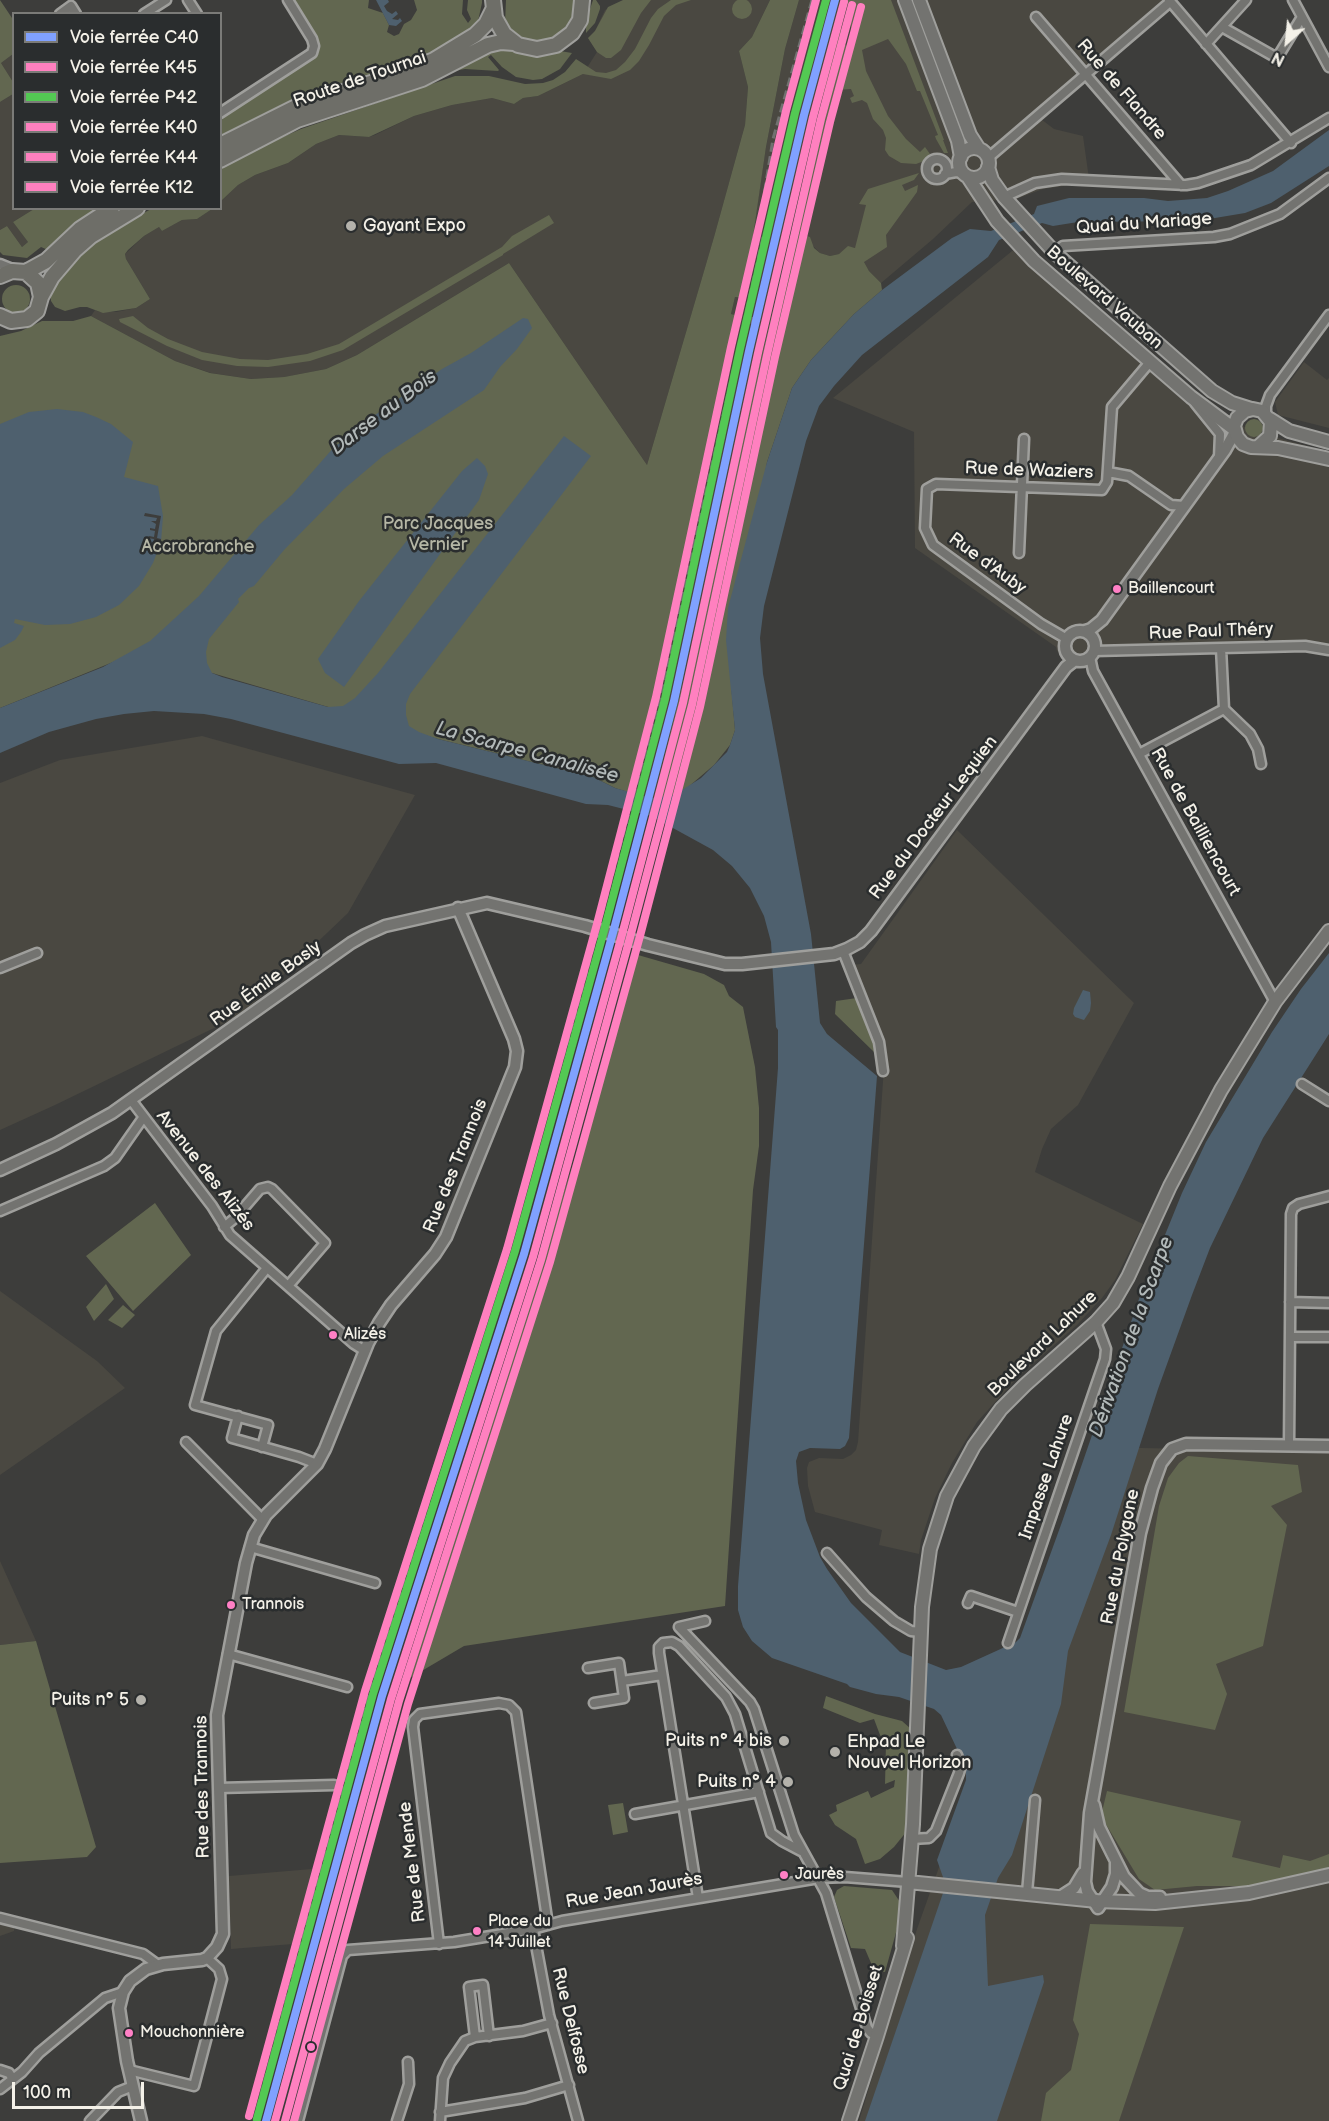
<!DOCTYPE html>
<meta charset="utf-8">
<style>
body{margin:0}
#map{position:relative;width:1329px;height:2121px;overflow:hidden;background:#3d3d3b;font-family:"Balsamiq Sans",sans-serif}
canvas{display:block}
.legend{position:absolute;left:12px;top:12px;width:210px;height:198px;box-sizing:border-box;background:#2a2d2e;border:2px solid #7b7b78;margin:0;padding:8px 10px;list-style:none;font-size:18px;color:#f4f1e8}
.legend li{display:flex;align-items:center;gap:12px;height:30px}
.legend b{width:30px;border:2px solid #7b7b78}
.north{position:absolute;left:1257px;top:12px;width:60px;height:60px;-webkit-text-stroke:4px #2a2d2e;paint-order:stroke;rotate:207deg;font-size:16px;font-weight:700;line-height:24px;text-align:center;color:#f4f1e8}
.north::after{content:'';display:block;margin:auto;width:21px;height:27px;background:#f4f1e8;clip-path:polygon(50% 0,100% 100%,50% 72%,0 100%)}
.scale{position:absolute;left:12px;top:2082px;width:132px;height:27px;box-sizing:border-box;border:3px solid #f4f1e8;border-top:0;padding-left:8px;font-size:18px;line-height:21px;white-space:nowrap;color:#f4f1e8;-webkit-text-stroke:4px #2a2d2e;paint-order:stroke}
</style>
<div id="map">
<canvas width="1329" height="2121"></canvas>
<ul class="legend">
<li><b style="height:8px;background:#80a1ff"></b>Voie ferrée C40</li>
<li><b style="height:8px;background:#ff80bf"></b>Voie ferrée K45</li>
<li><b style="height:8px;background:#53c953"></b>Voie ferrée P42</li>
<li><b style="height:8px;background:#ff80bf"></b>Voie ferrée K40</li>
<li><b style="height:8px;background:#ff80bf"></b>Voie ferrée K44</li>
<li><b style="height:8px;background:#ff80bf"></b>Voie ferrée K12</li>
</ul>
<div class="north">N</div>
<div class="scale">100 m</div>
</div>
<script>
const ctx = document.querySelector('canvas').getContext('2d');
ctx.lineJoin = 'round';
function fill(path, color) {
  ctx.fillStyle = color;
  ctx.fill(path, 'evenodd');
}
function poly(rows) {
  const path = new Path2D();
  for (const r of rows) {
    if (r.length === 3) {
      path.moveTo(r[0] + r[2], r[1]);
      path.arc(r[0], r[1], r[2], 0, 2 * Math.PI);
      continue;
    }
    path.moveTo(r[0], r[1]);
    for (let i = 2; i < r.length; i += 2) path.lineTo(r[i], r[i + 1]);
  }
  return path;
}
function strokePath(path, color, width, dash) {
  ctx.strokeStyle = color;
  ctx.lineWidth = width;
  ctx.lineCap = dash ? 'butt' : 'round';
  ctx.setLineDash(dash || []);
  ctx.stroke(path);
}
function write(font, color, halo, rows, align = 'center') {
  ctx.font = font + ' "Balsamiq Sans",sans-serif';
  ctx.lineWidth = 5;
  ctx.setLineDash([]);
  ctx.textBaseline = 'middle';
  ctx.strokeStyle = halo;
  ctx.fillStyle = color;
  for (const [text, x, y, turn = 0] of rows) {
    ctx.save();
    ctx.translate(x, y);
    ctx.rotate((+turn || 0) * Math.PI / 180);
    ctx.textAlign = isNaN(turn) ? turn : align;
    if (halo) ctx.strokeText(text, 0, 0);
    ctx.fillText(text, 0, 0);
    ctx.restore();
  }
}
fill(poly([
 [629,0,770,0,752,37,739,51,748,87,745,125,714,237,647,465,509,263,357,355,326,369,284,377,251,379,211,373,175,361,91,316,95,310,100,312,116,312,136,308,150,299,126,259,125,254,144,236,159,227,162,231,182,220,197,219,212,209,220,208,221,201,238,185,255,175,288,163,316,144,339,135,369,137,375,135,414,116,452,105,492,98,514,104,523,98,538,96,583,74,597,52,588,38,595,31,605,10],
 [799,0,848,0,847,16,854,0,1167,0,1170,6,1033,113,1054,129,1083,136,1090,186,1070,185,1043,189,1016,199,972,202,933,239,881,283,869,271,856,248,848,247,839,254,830,256,820,253,802,235,837,90,840,30,826,81,807,176,738,449,698,647,690,654,654,799,651,798,631,793,643,747,682,584,739,321,739,316,731,314,735,297,743,298,766,147,785,49],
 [13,54,13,82,1,63],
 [13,94,14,208,34,209,13,222,28,242,22,247,7,226,0,230,0,102],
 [1023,242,1111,319,1215,407,1249,430,1329,452,1329,652,1310,648,1104,654,1080,664,1057,651,1056,647,915,548,914,432,833,398],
 [1304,362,1327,380,1329,378,1329,428,1278,415,1275,402],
 [202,736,415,795,348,913,241,1015,55,1105,0,1130,0,783,60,760],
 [957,830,1134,1003,1078,1105,1051,1129,1042,1149,1035,1172,1143,1224,1115,1280,1102,1298,1077,1325,1019,1376,977,1422,952,1463,935,1498,921,1540,919,1554,879,1545,882,1530,815,1512,808,1486,807,1468,809,1462,819,1458,843,1459,851,1455,856,1450,858,1442,884,1067,852,965,861,964],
 [0,1291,97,1361,125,1388,0,1475],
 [1096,1447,1329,1452,1329,2121,859,2121,917,1929,1006,1679],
 [0,1561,36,1641,0,1645],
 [312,1869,293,1944,231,1949,229,1876],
 [0,1912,14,1919,14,1931,0,1936]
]), '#4a4841');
fill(poly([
 [742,9,10],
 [0,0,14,21,13,54,1,63,13,82,13,94,0,102],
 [293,0,369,0,368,8,383,13,389,25,387,32,394,36,399,34,404,24,411,20,417,10,414,0,463,0,462,14,468,23,471,19,467,10,468,0,482,0,482,3,478,21,480,24,433,54,221,139,221,117,312,58,316,53],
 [506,0,576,0,576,11,568,28,554,39,536,42,518,37,505,24],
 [593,0,596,0,600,6,600,9,595,23,586,33,586,21],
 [623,0,651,0,641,13,621,50,611,58,606,58,597,52,588,38,595,31,608,7],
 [671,0,691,0,676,5,664,16,649,45,639,61,630,70,611,79,583,74,538,96,523,98,514,104,492,98,452,105,414,116,369,137,339,135,316,144,288,163,255,175,238,185,221,201,220,169,251,151,301,129,455,76,489,76,525,84,543,83,553,80,565,72,576,59,596,72,606,73,616,70,625,62,635,49,651,18,658,9],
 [770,0,799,0,785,49,766,147,744,298,735,297,731,314,740,316,739,321,682,584,643,747,631,793,615,788,593,777,438,739,212,673,123,658,0,708,0,336,21,331,42,321,73,321,91,316,175,361,210,373,251,379,284,377,326,369,357,355,509,263,647,465,714,237,745,125,748,87,739,51,752,37],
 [848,0,891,0,944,140,943,140,948,153,944,153,936,139,935,136,938,135,920,91,917,91,906,64,888,39,862,50,866,71,888,116,906,139,920,152,925,147,930,154,924,161,916,164,901,163,889,156,885,150,886,138,883,130,873,119,867,103,862,100,852,103,850,98,854,96,851,89,837,90,803,235,810,237,814,248,820,253,830,256,839,254,848,246,855,248,866,205,859,204,868,189,919,173,914,180,902,185,905,191,918,185,917,192,886,235,887,247,864,262,869,271,881,283,882,290,854,314,811,360,792,388,767,462,731,684,735,730,730,745,714,765,687,788,674,795,654,799,690,654,698,647,738,449,807,176,826,81,840,29,843,28,842,44,848,46,853,41,850,20,847,16],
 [501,45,532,55,541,55,560,51,572,53,560,69,542,79,533,80,516,77,502,67,491,55,488,57,499,70,498,71,465,69,449,72],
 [34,209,102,209,48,250,41,247,27,258,3,255,0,252,0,230,7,226,22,247,28,242,13,222],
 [151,209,212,209,197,219,182,220,162,231,159,227,144,236,128,250,125,254,126,259,150,299,136,308,103,313,87,307,80,307,65,311,55,307,51,301,50,291,66,267,93,241],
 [549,215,554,223,503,254,503,255,343,350,310,361,268,367,237,366,202,360,167,346,120,322,119,319,133,316,148,328,168,339,202,352,240,359,268,360,307,354,339,344,502,247,512,236],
 [16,299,14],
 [1254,428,9],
 [638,955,704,974,724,985,729,996,743,1007,755,1067,759,1108,759,1146,753,1190,725,1606,464,1646,403,1682,592,1106],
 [857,998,876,1047,874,1052,835,1014,836,1001],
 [155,1203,191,1255,133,1311,86,1256],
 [106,1284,114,1299,94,1321,86,1307],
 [123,1305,135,1315,122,1328,108,1320],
 [1188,1456,1298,1465,1302,1492,1271,1506,1287,1525,1263,1646,1216,1664,1227,1694,1215,1730,1124,1712,1159,1506,1168,1478,1179,1463],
 [36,1641,96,1847,87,1857,0,1863,0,1645],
 [826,1696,875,1714,902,1721,911,1729,907,1831,894,1847,880,1859,865,1864,856,1839,835,1825,829,1815,837,1811,836,1805,868,1791,871,1798,894,1787,895,1780,885,1784,886,1743,880,1735,874,1719,860,1723,823,1708],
 [1107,1791,1241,1821,1232,1857,1280,1868,1283,1855,1310,1861,1329,1854,1329,1870,1259,1886,1197,1886,1155,1890,1139,1879,1101,1816],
 [623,1803,628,1832,613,1835,608,1805],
 [844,1886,892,1890,900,1902,897,1929,885,1972,874,1970,865,1949,851,1948,834,1897,837,1890],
 [1090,1924,1184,1927,1119,2121,1041,2121,1046,2093,1071,2070,1079,2034,1073,2020]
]), '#626750');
fill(poly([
 [376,0,388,0,389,2,384,6,387,11,392,14,396,11,398,14,392,19,398,20,400,18,402,21,396,26,389,25],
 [1329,130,1329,166,1271,203,1245,213,1197,221,1078,222,1053,226,1042,223,999,240,988,257,862,355,834,386,819,406,806,441,764,606,760,638,763,674,811,934,820,1023,827,1034,877,1076,849,1438,845,1446,840,1449,810,1448,799,1452,796,1461,798,1483,806,1520,820,1557,827,1569,851,1603,900,1652,946,1670,961,1667,1016,1642,1020,1638,1062,1522,1139,1299,1182,1193,1206,1142,1272,1032,1301,989,1329,953,1329,1034,1263,1138,1210,1248,1192,1295,1158,1389,1111,1535,1068,1651,1061,1704,1012,1855,998,1878,985,1915,988,1986,1043,1975,1044,1982,997,2121,865,2121,943,1893,944,1880,937,1860,966,1780,966,1768,941,1715,934,1709,899,1697,876,1694,850,1687,847,1684,772,1658,752,1641,743,1627,738,1610,738,1586,778,1068,778,1030,776,1027,771,942,764,916,750,888,732,866,713,850,651,816,608,805,586,804,436,763,399,764,231,719,204,714,154,711,124,714,96,719,49,732,0,753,0,708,103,667,150,641,199,596,259,525,292,495,335,446,348,438,375,415,442,369,471,353,523,318,528,319,532,328,517,349,500,367,484,390,383,456,344,489,284,550,254,586,249,588,238,599,239,602,209,639,206,652,207,663,212,673,222,677,328,707,343,706,355,698,378,673,564,436,591,456,410,694,406,704,406,715,409,726,419,732,438,739,593,777,615,788,651,798,674,795,701,778,727,752,730,745,735,730,726,640,728,608,767,462,792,388,811,360,854,314,882,290,952,238,970,229,991,231,1034,214,1037,206,1069,198,1144,198,1168,201,1207,198,1228,191,1273,171],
 [57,409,83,412,96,417,111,424,133,442,124,477,158,486,163,516,161,542,153,563,139,586,119,605,96,617,70,624,45,625,15,619,14,623,24,626,21,632,15,640,0,648,0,424,29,412],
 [477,458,485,466,488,474,479,500,344,687,325,673,318,659,359,601,462,471],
 [1083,990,1090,992,1091,1003,1090,1011,1084,1020,1075,1017,1073,1014,1074,1008]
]), '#4e606e');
fill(poly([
 [145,513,161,516,157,538,161,539,161,542,157,542,156,551,152,550,152,547,147,546,148,544,153,544,154,539,148,538,149,536,154,537,155,531,150,530,150,528,155,529,156,524,151,521,156,521,157,518,144,516]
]), '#3d3d3b');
const minor = poly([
 [188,0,197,14],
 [1169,0,1291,143],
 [1293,0,1329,67],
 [60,14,71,6,76,14],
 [144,14,166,0],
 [1036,17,1181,185],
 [1222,27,1277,58,1302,17],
 [1206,44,1246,0],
 [220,113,312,53,314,46,312,39,288,0],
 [988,158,1170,2],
 [937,169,10],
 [945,174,956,172,963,173],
 [1004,197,1035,183,1062,179,1186,185,1198,183,1251,165,1329,118],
 [1055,253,1063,246,1214,237,1230,234,1280,214,1329,178],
 [0,264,15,270],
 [1195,403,1220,434,1219,458],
 [1266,414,1266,406,1270,395,1329,315],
 [1108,472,1129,476,1171,505,1184,506],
 [1019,553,1024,439],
 [1067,639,1041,624,933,545,925,528,927,489,936,484,1102,490,1107,482,1112,407,1150,362],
 [1221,648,1224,709,1250,734,1258,749,1261,764],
 [1094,651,1305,646,1329,650],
 [1090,657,1093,671,1275,1002],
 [1139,754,1224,709],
 [843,951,879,1042,883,1071],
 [0,968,37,953],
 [1302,1084,1329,1101],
 [131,1100,212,1206,230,1235,354,1344,365,1351],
 [0,1211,104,1166,115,1158,143,1118],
 [224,1227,235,1218,260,1189,268,1187,272,1189,325,1243,288,1286],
 [1290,1302,1329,1303],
 [1290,1337,1329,1337],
 [238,1416,232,1438,299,1457,317,1464],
 [186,1442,262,1519],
 [1289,1445,1291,1214,1293,1208,1299,1204,1329,1196],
 [262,1447,268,1425,195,1405,216,1331,267,1268],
 [250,1547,375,1583],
 [827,1553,866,1597,894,1621,911,1631,921,1632],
 [968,1603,971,1596,1018,1612],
 [705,1621,679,1627,750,1702,754,1709,794,1835,826,1893,867,2028,871,2033,877,2036],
 [1008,1643,1105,1359,1106,1349,1096,1322],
 [228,1654,347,1687],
 [588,1668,619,1663,624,1698,594,1703],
 [622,1681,662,1675],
 [219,1788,334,1785],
 [635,1814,759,1792],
 [911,1839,929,1838,936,1831,959,1773,961,1766,957,1755],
 [1027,1893,1035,1800],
 [698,1898,659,1653,659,1647,663,1643,672,1642,679,1646,726,1697,735,1714,771,1833,782,1841,801,1851],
 [0,1918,143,1954,158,1965],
 [533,1929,549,2015,578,2121],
 [439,1944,413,1727,414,1720,420,1714,499,1703,509,1705,516,1712,548,1925],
 [475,2037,469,1987,475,1986,483,1985,489,2036],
 [0,2070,9,2073,13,2079],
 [129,2070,194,2086,222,1979,219,1969,207,1958],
 [0,2089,22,2072,39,2053,105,1998,123,1992],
 [440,2112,525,2098,569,2085],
 [90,2121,118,2092,133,2086],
 [298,2121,342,1956,348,1950,454,1942,533,1929,562,1921,819,1878,845,1877,908,1882],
 [397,2121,409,2084,408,2062],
 [440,2121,443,2078,450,2063,465,2041,475,2037,523,2031,552,2023]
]);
const tertiary = poly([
 [1080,646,15],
 [1085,631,1091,629,1102,620,1225,450,1235,432],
 [0,1170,56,1144,112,1113,351,943,365,935,385,926,487,903,585,926,648,945,725,964,742,964,834,954,847,949,860,942,871,931,1066,667,1075,660],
 [1094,1805,1099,1827,1124,1877,1139,1893,1148,1897,1160,1897],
 [1116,1863,1116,1874,1112,1887,1098,1908,1087,1891,1085,1882,1090,1813,1140,1533,1152,1488,1161,1463,1172,1449,1186,1444,1329,1446],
 [1060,1897,1074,1888,1083,1873],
 [141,2121,127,2061,119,2008,123,1992,130,1981,146,1969,163,1964,202,1960,207,1958,217,1947,223,1934,217,1715,246,1563,254,1535,266,1515,317,1464,325,1449,368,1343,379,1323,391,1305,435,1254,446,1237,515,1067,517,1051,514,1039,458,908]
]);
const secondary = poly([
 [905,0,958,141,961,157],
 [919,0,970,135,979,149],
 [974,163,15],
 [988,167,992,180,1004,197,1055,253,1212,391,1232,403,1251,409],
 [968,177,997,221,1034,261,1191,397,1234,429],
 [1270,419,1289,431,1329,442],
 [1259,446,1270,436,1271,422,1262,411,1253,409,1245,411,1237,418,1234,426,1237,437,1243,444,1251,447,1278,448,1329,459],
 [908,1882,1097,1901,1155,1903,1249,1893,1329,1875],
 [903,1946,913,1824,922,1607,930,1549,947,1496,974,1446,1001,1409,1025,1385,1096,1322,1113,1303,1128,1277,1170,1186,1221,1090,1275,1002,1329,931],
 [849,2121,877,2036,907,1938]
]);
const primary = poly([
 [493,0,495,18,504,34,518,45,537,49,556,45,572,33,580,20,582,0],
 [220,145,296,107,402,73,434,60,475,35,486,24,493,10],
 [220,160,297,120,422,79,488,45,501,42,514,43],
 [26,272,46,261,80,229,112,208],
 [0,276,12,271,26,272,38,283,41,297,37,311,27,319,11,321,0,316],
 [41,297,52,277,75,250,91,236,137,208]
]);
strokePath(minor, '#9f9f9c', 13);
strokePath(tertiary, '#9f9f9c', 15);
strokePath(secondary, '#9f9f9c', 16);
strokePath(primary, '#9f9f9c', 18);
strokePath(minor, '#737370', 8);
strokePath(tertiary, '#737370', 10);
strokePath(secondary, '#737370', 12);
strokePath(primary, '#6e6e68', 14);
strokePath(poly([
 [756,245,773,139,812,0],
 [749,351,753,317],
 [254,2121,351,1758,379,1661,507,1249,574,1019,659,701,763,237]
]), '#717170', 3, [9, 4.5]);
strokePath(poly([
 [266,2121,382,1696,524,1254,614,929,674,701,749,351,804,115,835,0]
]), '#80a1ff', 8);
strokePath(poly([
 [275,2121,391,1699,533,1257,623,931,683,703,758,353,813,117,844,2]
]), '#ff80bf', 8);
strokePath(poly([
 [257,2119,373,1694,515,1251,605,927,665,699,740,349,795,113,826,0]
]), '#53c953', 8);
strokePath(poly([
 [285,2121,399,1701,541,1260,631,934,692,705,767,355,821,119,852,5]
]), '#ff80bf', 8);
strokePath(poly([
 [249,2116,365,1691,507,1249,597,924,656,697,731,347,786,111,816,0]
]), '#ff80bf', 8);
strokePath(poly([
 [294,2121,408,1704,550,1262,640,936,700,707,775,357,830,122,861,7]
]), '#ff80bf', 8);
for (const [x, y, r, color] of [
 [351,226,6,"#b4b2ab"],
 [1117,589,5,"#ff80c5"],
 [333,1335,5,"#ff80c5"],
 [231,1605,5,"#ff80c5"],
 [141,1700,6,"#b4b2ab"],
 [784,1741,6,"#b4b2ab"],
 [835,1752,6,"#b4b2ab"],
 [788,1782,6,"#b4b2ab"],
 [784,1875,5,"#ff80c5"],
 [477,1931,5,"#ff80c5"],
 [129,2033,5,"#ff80c5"],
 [311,2047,5,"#ff80c5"]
]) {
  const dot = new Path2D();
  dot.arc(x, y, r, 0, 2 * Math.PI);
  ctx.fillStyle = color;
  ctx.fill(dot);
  strokePath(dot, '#2a2d2e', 2);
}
write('16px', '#f4f1e8', '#2a2d2e', [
 ["Baillencourt",1128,589],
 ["Alizés",344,1335],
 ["Trannois",242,1605],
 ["Jaurès",795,1875],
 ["Place du",488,1922],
 ["14 Juillet",488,1943],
 ["Mouchonnière",140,2033]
], 'left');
write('18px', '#f4f1e8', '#2a2d2e', [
 ["Route de Tournai",360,80,-19],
 ["Rue de Flandre",1121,90,49],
 ["Quai du Mariage",1144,224,-4],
 ["Boulevard Vauban",1104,298,41],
 ["Rue de Waziers",1029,471,2],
 ["Rue d'Auby",987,564,36],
 ["Rue Paul Théry",1211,632,-2],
 ["Rue du Docteur Lequien",934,818,-53],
 ["Rue de Bailliencourt",1195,822,61],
 ["Rue Émile Basly",266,984,-36],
 ["Rue des Trannois",456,1166,-68],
 ["Avenue des Alizés",205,1171,52],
 ["Boulevard Lahure",1043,1344,-44],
 ["Impasse Lahure",1047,1477,-71],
 ["Rue du Polygone",1121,1557,-79],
 ["Rue des Trannois",203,1787,-91],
 ["Rue de Mende",413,1862,-97],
 ["Rue Jean Jaurès",634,1891,-10],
 ["Rue Delfosse",570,2021,76],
 ["Quai de Boisset",859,2028,-73]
]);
write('18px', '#f4f1e8', '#2a2d2e', [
 ["Gayant Expo",363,226,"left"],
 ["Puits n° 5",129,1700],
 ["Puits n° 4 bis",772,1741],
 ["Ehpad Le",847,1742,"left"],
 ["Nouvel Horizon",847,1763,"left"],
 ["Puits n° 4",776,1782]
], 'right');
write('18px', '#b5b6a5', '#2a2d2e', [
 ["Parc Jacques",438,524],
 ["Vernier",438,545],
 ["Accrobranche",198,547]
]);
write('italic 20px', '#b2b9b9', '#2a2d2e', [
 ["Darse au Bois",384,413,-37],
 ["La Scarpe Canalisée",527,753,15],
 ["Dérivation de la Scarpe",1132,1337,-70]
]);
</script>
